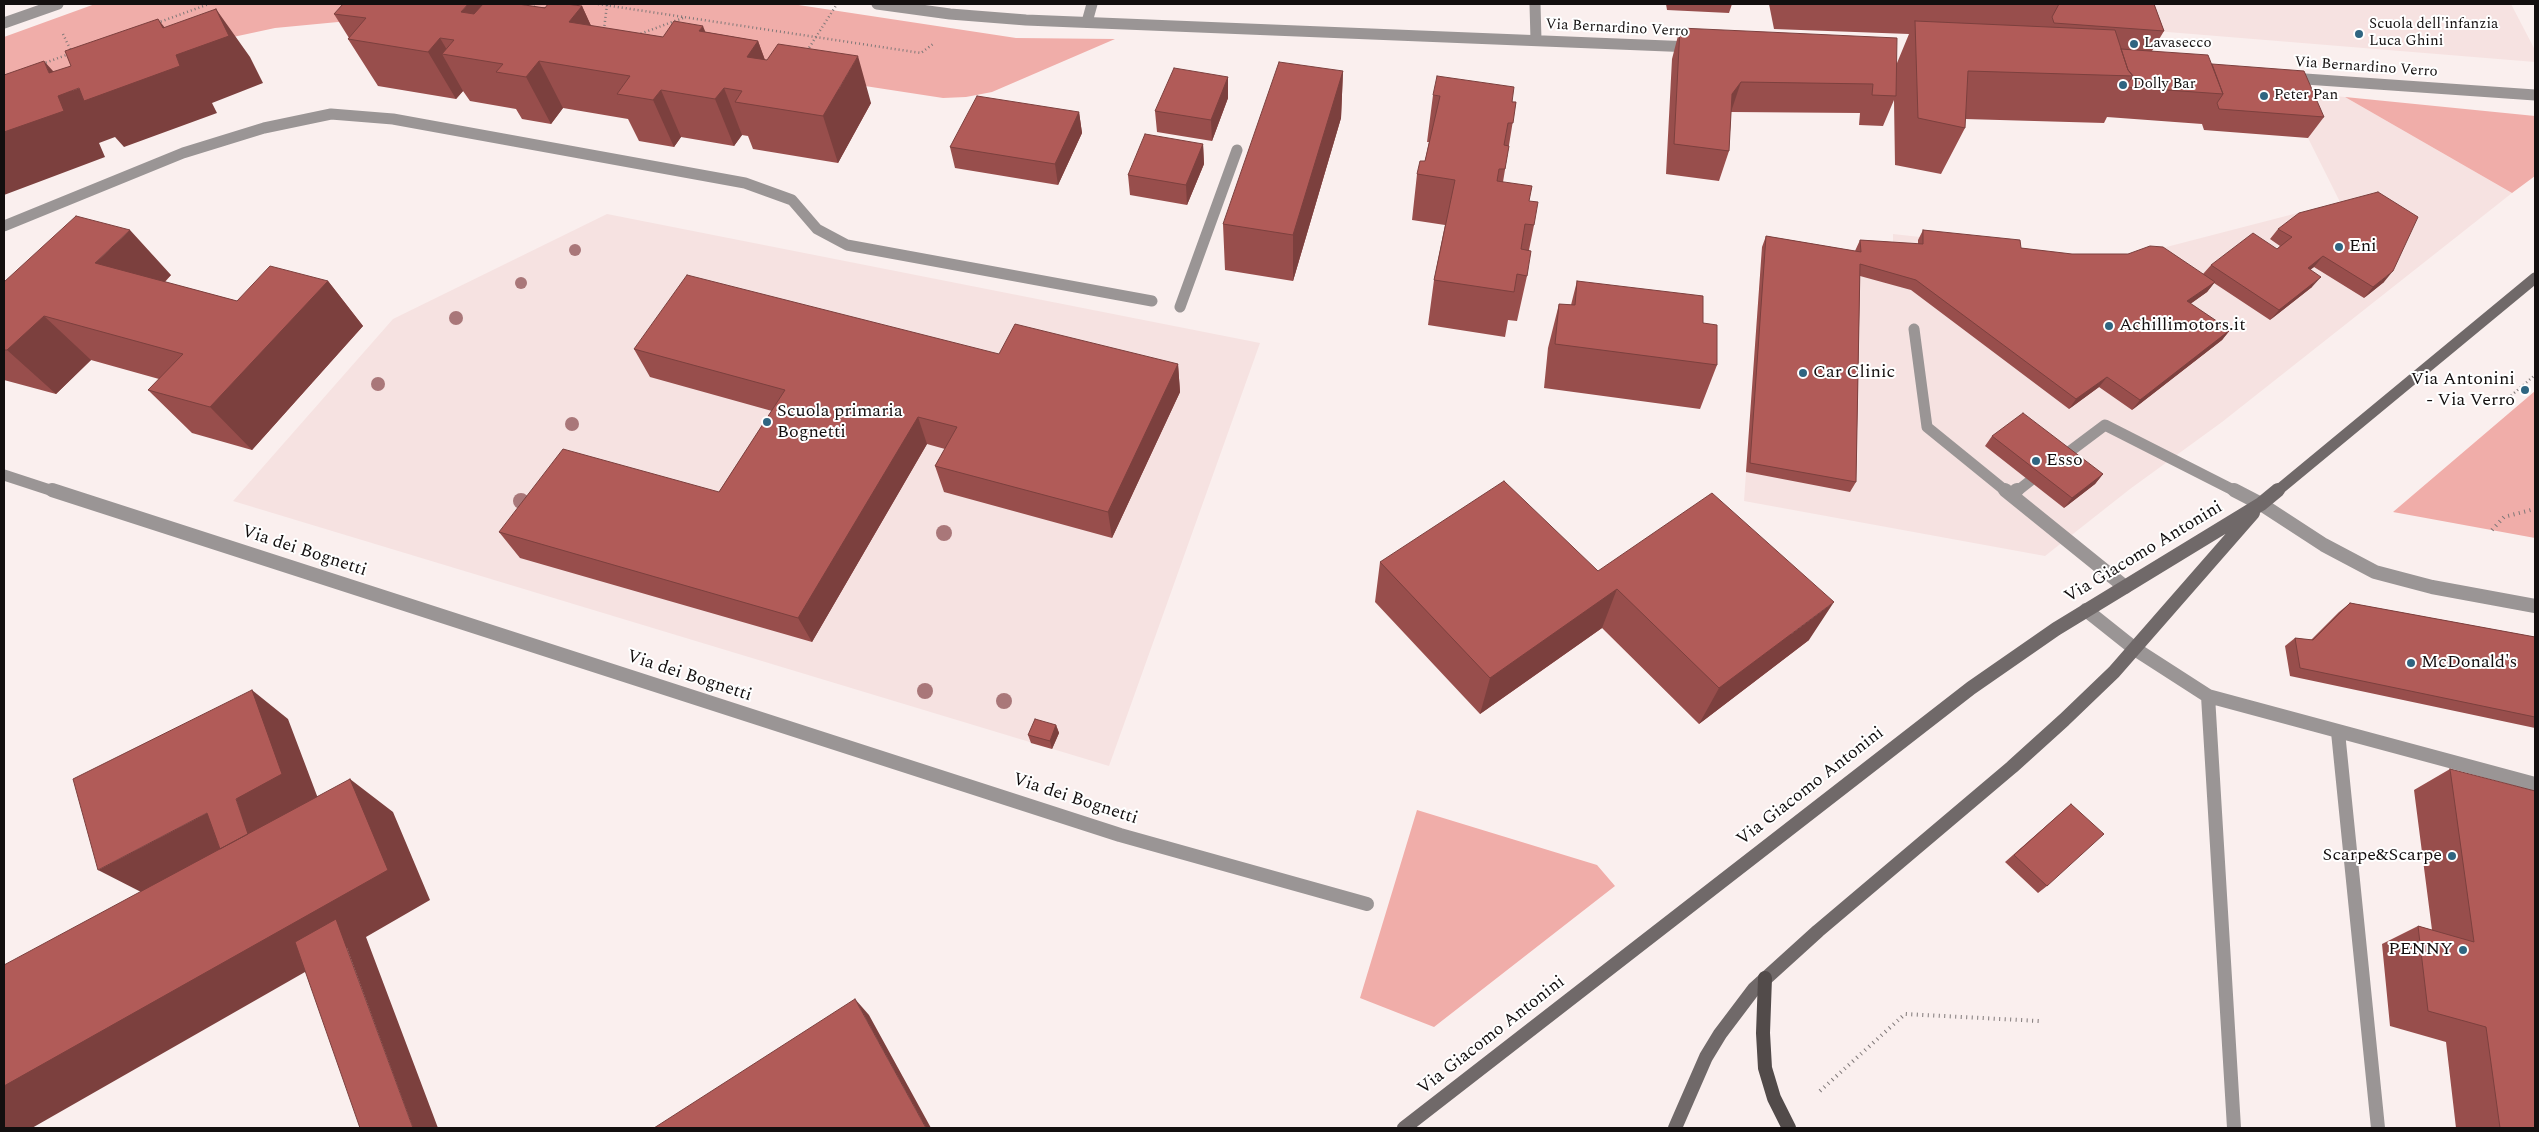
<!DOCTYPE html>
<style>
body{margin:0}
#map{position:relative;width:2539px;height:1132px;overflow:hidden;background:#faefee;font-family:Spectral,serif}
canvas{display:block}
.frame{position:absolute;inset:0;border:5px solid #130f0f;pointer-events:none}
</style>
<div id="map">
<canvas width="2539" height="1132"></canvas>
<div class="frame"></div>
</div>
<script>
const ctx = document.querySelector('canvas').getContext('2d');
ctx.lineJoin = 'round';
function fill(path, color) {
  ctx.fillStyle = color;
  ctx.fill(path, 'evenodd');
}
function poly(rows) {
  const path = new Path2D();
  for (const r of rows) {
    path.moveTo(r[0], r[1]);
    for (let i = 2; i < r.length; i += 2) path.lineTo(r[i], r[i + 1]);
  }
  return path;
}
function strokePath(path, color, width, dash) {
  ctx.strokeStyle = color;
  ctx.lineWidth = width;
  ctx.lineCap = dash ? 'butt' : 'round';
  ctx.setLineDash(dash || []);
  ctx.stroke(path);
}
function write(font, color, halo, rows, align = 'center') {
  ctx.font = font + ' Spectral,serif';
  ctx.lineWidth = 4;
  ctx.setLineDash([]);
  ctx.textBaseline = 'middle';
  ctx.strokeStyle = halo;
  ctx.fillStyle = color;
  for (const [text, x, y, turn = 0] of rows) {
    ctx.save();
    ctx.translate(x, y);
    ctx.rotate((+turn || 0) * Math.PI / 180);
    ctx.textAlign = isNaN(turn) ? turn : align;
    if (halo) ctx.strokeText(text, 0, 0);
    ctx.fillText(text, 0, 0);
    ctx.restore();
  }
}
fill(poly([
 [2134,4,2511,4,2535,50,2535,62,2143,30],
 [2289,92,2345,97,2512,193,2222,422,2130,489,2045,556,1744,501,1762,247,1893,251,1893,234,2120,259,2340,202,2308,138],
 [607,214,1260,343,1109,766,233,501,393,319]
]), '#f6e2e1');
fill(poly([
 [95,4,792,4,1016,38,1115,39,992,92,966,97,943,98,429,19,380,18,275,28,196,45,4,116,4,37],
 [2345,97,2535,116,2535,176,2512,193],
 [2535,391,2535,538,2393,512],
 [1417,810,1597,865,1615,886,1434,1027,1360,998]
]), '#f0ada9');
strokePath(poly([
 [598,4,921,53,933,44],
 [607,5,604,29,607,30],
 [532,10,537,4],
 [157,23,209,4],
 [63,34,72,53],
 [637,35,683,18],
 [807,51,837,4],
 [42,64,69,54],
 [2499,406,2535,375]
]), '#7f7878', 2.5, [1, 3]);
strokePath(poly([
 [2492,530,2504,517,2535,509],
 [1820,1091,1905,1014,2039,1021]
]), '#7f7878', 4, [1, 4.5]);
strokePath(poly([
 [1087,22,1092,4],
 [4,226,183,153,264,128,331,114,393,119,745,183,792,200,817,229,847,245,1152,301],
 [1180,307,1237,150],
 [1914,329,1927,427,2007,492],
 [2061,458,2105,425,2237,492],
 [2016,492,2030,481]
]), '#9a9595', 11);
strokePath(poly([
 [2005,490,2125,587],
 [2234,490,2261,504,2324,545,2375,572,2432,587,2535,606],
 [2011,495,2017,490],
 [2086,610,2135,649,2208,696],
 [2338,732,2378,1128],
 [2234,1128,2208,696,2535,784]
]), '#9a9595', 14);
strokePath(poly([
 [877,4,950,14,1026,20,1692,47],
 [1535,4,1536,40],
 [4,23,58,4],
 [2291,78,2535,95],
 [4,475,56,492]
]), '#9a9595', 11);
strokePath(poly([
 [52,490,1120,835,1367,904]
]), '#9a9595', 14);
strokePath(poly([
 [2276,492,2535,278]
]), '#706969', 11);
strokePath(poly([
 [1404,1128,1971,688,2056,629,2261,504,2278,490],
 [1675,1128,1706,1057,1720,1034,1754,989,1818,931,2012,767,2064,720,2114,672,2253,513]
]), '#706969', 14);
strokePath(poly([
 [1765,978,1763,1033,1765,1068,1774,1098,1789,1128]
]), '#524b4a', 14);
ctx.fillStyle = '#a97779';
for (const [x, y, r] of [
 [575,250,6],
 [521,283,6],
 [456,318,7],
 [378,384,7],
 [572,424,7],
 [521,501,8],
 [944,533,8],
 [925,691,8],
 [1004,701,8]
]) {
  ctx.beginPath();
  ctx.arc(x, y, r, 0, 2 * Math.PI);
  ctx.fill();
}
fill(poly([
 [1666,4,1732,4,1729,13,1667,10],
 [1769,4,2154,4,2164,31,2152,51,2212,64,2324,117,2308,138,2204,130,2202,124,2107,117,2104,123,1965,119,1965,128,1941,174,1895,165,1894,100,1883,126,1859,125,1860,113,1731,112,1729,151,1719,181,1666,174,1672,59,1680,28,1897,63,1909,34,1774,29],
 [582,6,591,26,663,37,706,32,758,41,765,60,871,103,838,163,753,149,748,136,742,135,734,146,681,137,674,147,639,141,628,119,563,108,551,124,522,119,516,109,470,101,463,91,456,99,378,86,348,39,349,38,334,14],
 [1343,71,1341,118,1293,281,1225,270,1223,224],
 [1228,77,1228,98,1212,141,1157,132,1155,111],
 [1433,95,1516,102,1503,182,1529,201,1534,225,1529,250,1527,276,1517,321,1508,320,1505,337,1428,325,1434,280,1445,225,1412,220,1417,174,1425,161,1429,142,1427,142],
 [1079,112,1082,133,1058,185,955,168,950,147],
 [1203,144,1204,164,1187,205,1130,195,1128,175],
 [2278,229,2384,282,2364,298,2314,267,2310,269,2312,287,2270,320,2214,283,2207,292,2190,304,2230,330,2222,340,2132,410,2099,387,2069,409,1911,290,1860,276,1856,482,1850,492,1746,472,1762,247,1766,236,1855,251,1860,240,1918,244,1918,240,1923,230,2021,248,2203,274,2211,265,2277,249,2280,246,2270,239],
 [171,275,165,282,237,301,328,281,363,326,252,450,192,433,148,390,159,379,91,360,56,394,4,380,4,282],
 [1577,281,1703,323,1717,365,1700,409,1544,388,1548,348,1559,304,1571,305],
 [634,349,999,354,1178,364,1180,392,1112,538,944,492,935,466,945,449,927,444,812,642,520,558,499,532,719,492,772,411,650,377],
 [1992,436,2103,474,2095,484,2064,508,1985,446],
 [1380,562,1598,571,1809,640,1699,724,1602,628,1480,714,1375,602],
 [2350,603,2535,637,2535,728,2290,676,2285,646,2295,638,2311,640,2339,612],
 [1056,725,1059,733,1052,749,1031,743,1028,735],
 [2450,769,2535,1128,2456,1128,2446,1042,2390,1026,2382,944,2418,926,2432,930,2414,790],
 [2071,804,2047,886,2038,893,2005,862]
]), '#984e4c');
fill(poly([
 [468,4,489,4,487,59,461,12],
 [582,6,604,54,569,22],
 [216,9,250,57,263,83,212,103,217,113,124,147,115,137,99,143,105,157,4,195,4,132,49,73,44,61,71,91,176,55,158,19,184,52],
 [703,26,722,73,699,31],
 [440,38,450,55,442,54,463,91,456,99,428,52],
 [758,41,775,88,747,57],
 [858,56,871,103,838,163,823,116],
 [539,61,563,108,551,124,526,77],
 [1343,71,1341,118,1293,281,1293,235],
 [1228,77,1228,98,1212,141,1211,120],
 [1741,82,1731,112,1732,94],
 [724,88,742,135,734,146,715,99],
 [661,90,681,137,674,147,653,100],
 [1079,112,1082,133,1058,185,1055,164],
 [1203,144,1204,164,1187,205,1186,185],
 [130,230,171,275,138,308,95,263],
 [2323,256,2314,267,2299,279,2308,268],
 [2393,271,2384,282,2364,298,2373,287],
 [2321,277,2312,287,2270,320,2279,310],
 [328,281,363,326,252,450,210,407],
 [2215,282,2207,292,2179,312,2187,301],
 [44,316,91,360,56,394,7,350],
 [2230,330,2222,340,2132,410,2140,400],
 [1178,364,1180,392,1112,538,1108,512],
 [2107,377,2099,387,2069,409,2076,399],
 [918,417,927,444,812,642,798,618],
 [2103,474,2095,484,2064,508,2072,498],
 [1617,589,1602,628,1480,714,1490,678],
 [1834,602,1809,640,1699,724,1719,688],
 [252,690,288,719,319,801,263,884,236,799],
 [1056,725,1059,733,1052,749,1050,741],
 [350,779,393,812,430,900,366,937,438,1128,413,1128,347,948,32,1128,4,1128,4,1086],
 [207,813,247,838,143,893,98,870],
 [855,999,869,1015,931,1128,926,1128]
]), '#7c403e');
const building = poly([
 [343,4,468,4,461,12,474,14,483,4,518,4,545,8,548,4,566,4,582,6,569,22,663,37,674,21,703,26,699,31,758,41,747,57,767,60,778,44,858,56,823,116,735,102,742,91,724,88,715,99,661,90,653,100,617,94,630,76,539,61,526,77,496,72,503,64,442,54,454,40,440,38,428,52,348,39,366,18,334,14,343,4],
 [2059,4,2154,4,2164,31,2054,23,2052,17,2059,4],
 [216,9,229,36,176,55,180,66,84,101,79,88,58,96,64,111,4,132,4,75,44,61,49,73,71,66,65,51,158,19,163,28,216,9],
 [1915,21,2115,30,2128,70,2133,76,1968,71,1965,128,1918,118,1915,21],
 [1680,28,1897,38,1896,96,1872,95,1873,84,1741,82,1732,94,1729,151,1674,144,1680,28],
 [2121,49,2208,55,2223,94,2125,87,2133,76,2128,70,2121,49],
 [1279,62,1343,71,1293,235,1223,224,1279,62],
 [2212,64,2304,71,2324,117,2219,109,2217,103,2223,94,2212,64],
 [1174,68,1228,77,1211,120,1155,111,1174,68],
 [1437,76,1514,87,1512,102,1516,102,1513,123,1508,123,1504,145,1509,146,1505,169,1499,169,1497,181,1532,186,1529,201,1538,202,1534,225,1525,224,1521,249,1531,251,1527,276,1517,274,1514,292,1434,280,1455,180,1417,174,1420,161,1425,161,1440,96,1433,95,1437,76],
 [977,96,1079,112,1055,164,950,147,977,96],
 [1145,134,1203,144,1186,185,1128,175,1145,134],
 [2378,192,2418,217,2393,271,2373,287,2323,256,2308,268,2321,277,2279,310,2211,265,2253,233,2277,249,2292,237,2278,229,2299,213,2378,192],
 [76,216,130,230,95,263,237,301,270,266,328,281,210,407,148,390,183,354,44,316,7,350,4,350,4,282,76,216],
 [1923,230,2020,240,2021,248,2072,254,2128,254,2150,246,2163,247,2215,282,2187,301,2230,330,2140,400,2107,377,2076,399,1916,280,1860,264,1856,482,1750,463,1766,236,1861,252,1860,240,1923,244,1923,230],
 [687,275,999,354,1015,324,1178,364,1108,512,935,466,957,427,918,417,798,618,499,532,563,449,719,492,785,390,634,349,687,275],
 [1577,281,1703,296,1703,323,1717,325,1717,365,1555,344,1559,304,1575,305,1577,281],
 [2023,413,2103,474,2072,498,1992,436,2023,413],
 [1504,481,1598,571,1712,493,1834,602,1719,688,1617,589,1490,678,1380,562,1504,481],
 [2350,603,2535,637,2535,717,2300,668,2295,638,2313,640,2350,603],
 [252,690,282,774,236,799,248,834,220,849,207,813,98,870,73,779,252,690],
 [1035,719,1056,725,1050,741,1028,735,1035,719],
 [2450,769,2535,791,2535,1128,2500,1128,2486,1027,2428,1011,2418,926,2474,942,2450,769],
 [350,779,388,870,4,1086,4,965,350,779],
 [2071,804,2104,834,2047,886,2014,855,2071,804],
 [336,919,413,1128,360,1128,295,942,336,919],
 [855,999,926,1128,654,1128,855,999]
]);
fill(building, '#b15b58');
strokePath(building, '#7c403e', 1);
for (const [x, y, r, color] of [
 [2359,34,5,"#2f6581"],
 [2134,44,5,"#2f6581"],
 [2123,85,5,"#2f6581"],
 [2264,96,5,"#2f6581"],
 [2339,247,5,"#2f6581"],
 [2109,326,5,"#2f6581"],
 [1803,373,5,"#2f6581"],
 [2525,390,5,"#2f6581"],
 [767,422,5,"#2f6581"],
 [2036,461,5,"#2f6581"],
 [2411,663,5,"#2f6581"],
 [2452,856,5,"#2f6581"],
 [2463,950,5,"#2f6581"]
]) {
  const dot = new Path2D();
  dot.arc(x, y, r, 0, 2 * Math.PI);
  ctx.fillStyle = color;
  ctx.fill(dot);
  strokePath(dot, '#fff', 2);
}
write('15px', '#130f0f', '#fff', [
 ["Scuola dell'infanzia",2369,25],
 ["Luca Ghini",2369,42],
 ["Lavasecco",2144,44],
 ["Dolly Bar",2133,85],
 ["Peter Pan",2274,96]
], 'left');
write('15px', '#130f0f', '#fff', [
 ["Via Bernardino Verro",1617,29,3],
 ["Via Bernardino Verro",2366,68,4]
]);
write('18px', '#130f0f', '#fff', [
 ["Eni",2349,247],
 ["Achillimotors.it",2119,326],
 ["Car Clinic",1813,373],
 ["Via Antonini",2515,380,"right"],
 ["- Via Verro",2515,401,"right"],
 ["Scuola primaria",777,412],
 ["Bognetti",777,433],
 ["Esso",2046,461],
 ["McDonald's",2421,663],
 ["Scarpe&Scarpe",2442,856,"right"],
 ["PENNY",2453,950,"right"]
], 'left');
write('18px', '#130f0f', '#fff', [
 ["Via dei Bognetti",304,552,18],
 ["Via Giacomo Antonini",2144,553,-31],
 ["Via dei Bognetti",689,677,18],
 ["Via Giacomo Antonini",1811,787,-38],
 ["Via dei Bognetti",1075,800,18],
 ["Via Giacomo Antonini",1492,1036,-38]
]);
</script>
